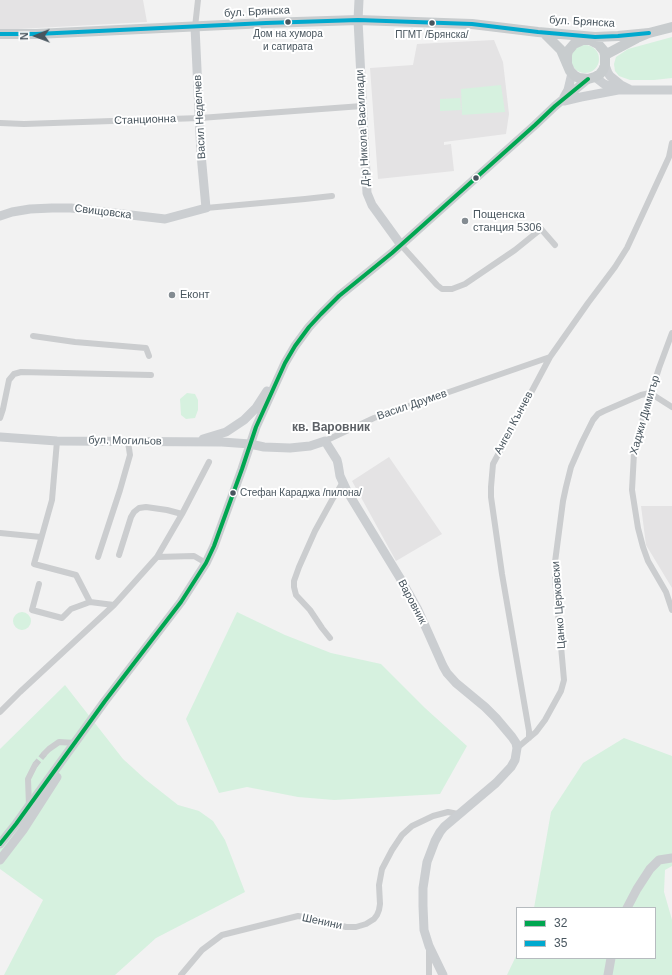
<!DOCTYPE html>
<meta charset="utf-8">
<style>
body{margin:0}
#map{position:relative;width:672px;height:975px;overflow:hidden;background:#f2f2f2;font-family:Helvetica,sans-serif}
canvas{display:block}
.legend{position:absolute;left:516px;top:907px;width:140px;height:52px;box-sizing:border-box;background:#fff;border:1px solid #b6bbbf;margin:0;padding:5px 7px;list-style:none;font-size:12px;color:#48555e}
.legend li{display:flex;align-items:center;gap:8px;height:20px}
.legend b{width:20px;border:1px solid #b6bbbf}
.north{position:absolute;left:16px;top:16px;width:40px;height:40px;-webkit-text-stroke:3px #fff;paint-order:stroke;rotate:269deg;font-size:11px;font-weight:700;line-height:16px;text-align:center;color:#48555e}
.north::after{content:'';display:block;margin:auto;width:14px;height:18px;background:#48555e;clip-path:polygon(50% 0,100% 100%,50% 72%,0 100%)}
</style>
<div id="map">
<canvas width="672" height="975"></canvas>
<ul class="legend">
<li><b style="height:5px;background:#00a651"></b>32</li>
<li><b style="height:5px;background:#00a9ce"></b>35</li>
</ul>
<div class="north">N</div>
</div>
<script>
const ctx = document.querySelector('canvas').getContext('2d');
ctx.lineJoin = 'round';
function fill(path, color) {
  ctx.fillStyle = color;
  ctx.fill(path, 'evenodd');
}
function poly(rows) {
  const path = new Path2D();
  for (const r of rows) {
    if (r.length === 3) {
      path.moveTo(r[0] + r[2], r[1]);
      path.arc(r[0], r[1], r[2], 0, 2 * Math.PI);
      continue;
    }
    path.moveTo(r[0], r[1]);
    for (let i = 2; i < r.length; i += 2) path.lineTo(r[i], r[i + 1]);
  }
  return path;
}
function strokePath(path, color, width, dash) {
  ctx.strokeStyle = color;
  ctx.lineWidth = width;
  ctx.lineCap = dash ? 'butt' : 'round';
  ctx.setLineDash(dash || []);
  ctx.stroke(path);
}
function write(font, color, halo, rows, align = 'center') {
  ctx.font = font + ' Helvetica,sans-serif';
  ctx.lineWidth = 4;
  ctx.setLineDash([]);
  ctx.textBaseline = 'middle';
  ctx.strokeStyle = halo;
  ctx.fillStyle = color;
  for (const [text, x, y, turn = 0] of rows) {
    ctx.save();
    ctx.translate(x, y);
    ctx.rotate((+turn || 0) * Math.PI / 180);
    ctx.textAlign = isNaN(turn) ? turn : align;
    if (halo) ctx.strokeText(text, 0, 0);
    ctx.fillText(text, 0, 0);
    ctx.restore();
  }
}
fill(poly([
 [0,0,143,0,147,22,0,30],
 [494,40,503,62,509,114,506,134,444,142,444,145,451,144,454,171,378,179,370,68,413,65,417,44],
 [389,457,442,534,396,561,352,481],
 [641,506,672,506,672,588,646,545]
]), '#e4e3e4');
fill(poly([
 [672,37,672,78,654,80,630,80,619,76,615,71,614,64,616,57,628,49],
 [585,59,14],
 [501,85,505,112,462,115,461,89],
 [460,98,461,110,440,111,440,99],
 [187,393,195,394,198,400,198,410,195,418,186,419,181,415,180,399],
 [237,612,285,635,331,653,381,664,425,708,467,746,440,794,334,800,298,797,247,787,219,793,186,719],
 [22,621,9],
 [65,685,123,759,145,779,178,805,199,811,213,821,225,840,245,892,156,938,115,975,4,975,43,900,0,869,0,749],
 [624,738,672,756,672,866,665,870,664,892,672,920,672,975,507,975,517,954,517,958,655,958,655,908,534,908,551,812,583,763]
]), '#d6f1df');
strokePath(poly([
 [35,765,45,753]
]), '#c8cbcd', 6, [6, 3]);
strokePath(poly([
 [195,27,198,0],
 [0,123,24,124,200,118,362,106],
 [206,208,305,199,332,196],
 [401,245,437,285,442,289,452,289,465,284,515,250,541,229,555,245],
 [672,333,659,368,641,425,634,453,632,490,638,528,643,547,648,561,666,592,672,610],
 [33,336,75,342,146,348,149,356],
 [0,418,3,409,9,380,14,374,21,372,151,375],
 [57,441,52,500,34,564,76,575,90,602,114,605],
 [325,441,374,418,550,357],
 [0,533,41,537],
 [119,555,131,517,134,512,139,508,146,507,167,510,182,514],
 [98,557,120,490,130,455,128,442],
 [157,557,182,514,209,462],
 [39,584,32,610,62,618,71,609,90,602],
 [330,638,322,628,310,610,296,595,294,587,294,581,299,567,315,531,332,500,343,482],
 [0,712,20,692,114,605,157,557,194,556,206,563],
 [529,738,529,731,502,574,491,497,491,487,493,464,550,357,588,303,615,267,627,248,669,157,672,143],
 [517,748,536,732,545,720,561,691,564,680,555,578,555,562,563,501,566,487,571,467,582,442,593,420,598,414,604,411,641,395,650,393,672,407],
 [45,753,49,749,59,742,75,743],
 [29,806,28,779,35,765],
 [429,949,429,975],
 [181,975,202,950,222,935,298,916,316,919,346,927,356,927,366,924,374,919,377,915,379,910,380,904,379,885,382,869,392,850,402,835,412,826,433,816,448,812,458,814]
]), '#cbcdcf', 6);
strokePath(poly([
 [359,0,358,20,367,193,372,205,401,245],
 [605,65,608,73,610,76,621,85,629,89],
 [595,77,604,84,619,90,672,90],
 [564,97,568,90,572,73],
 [564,101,581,97,618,90],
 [0,216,12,212,30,209,52,208,71,208,165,219,206,208,201,154,195,27],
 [0,437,57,441,222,442,250,444,264,447,290,448,310,446,325,441,337,460,338,464,340,476,347,491,400,578,418,610,443,666,447,673,456,683,485,707,496,718,512,737,516,743,517,748,515,760,511,767,496,783,444,827,440,832,435,841,427,862,423,888,423,906,424,930,429,946,443,975],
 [203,439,226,432,244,420,256,408,267,391],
 [0,844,16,824,105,701,181,602,206,563,214,546,242,469,256,427,285,363,295,346,309,327,321,314,339,296,392,253,535,125,555,106,588,79],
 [0,860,23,830,57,777],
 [627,908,637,889,650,869,659,860,672,858],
 [608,975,611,958]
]), '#cbced1', 9);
strokePath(poly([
 [0,34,36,34,266,23,358,20,472,24,538,32,595,37,618,36,649,33],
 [545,34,561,50,570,71,575,76,579,78,588,79,595,77,600,74,603,70,605,65,605,55,604,51,598,44,590,40,583,40,574,44,568,51,567,55,567,64],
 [605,55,637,38,649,33,672,27]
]), '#c8ccce', 10);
strokePath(poly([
 [0,844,16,824,105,701,181,602,206,563,214,546,242,469,256,427,285,363,295,346,309,327,321,314,339,296,392,253,535,125,555,106,588,79]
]), '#00a651', 4);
strokePath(poly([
 [0,34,36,34,266,23,358,20,472,24,538,32,595,37,618,36,649,33]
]), '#00a9ce', 4);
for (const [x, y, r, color] of [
 [288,22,3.5,"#48555e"],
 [432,23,3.5,"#48555e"],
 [476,178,3.5,"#48555e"],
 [465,221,4,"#848c92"],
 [172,295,4,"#848c92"],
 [233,493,3.5,"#48555e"]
]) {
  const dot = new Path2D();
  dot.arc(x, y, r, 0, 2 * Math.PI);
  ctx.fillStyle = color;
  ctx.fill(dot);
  strokePath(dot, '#fff', 1.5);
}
write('10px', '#48555e', '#fff', [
 ["Дом на хумора",288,34],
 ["и сатирата",288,47],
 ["ПГМТ /Брянска/",432,35],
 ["Стефан Караджа /пилона/",240,493,"left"]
]);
write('11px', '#48555e', '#fff', [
 ["бул. Брянска",257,12,-3],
 ["бул. Брянска",582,22,3],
 ["Васил Неделчев",200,117,-93],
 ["Станционна",145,120,-2],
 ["Д-р Никола Василиади",363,128,-93],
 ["Свищовска",103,212,7],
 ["Васил Друмев",412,405,-19],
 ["Хаджи Димитър",645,415,-74],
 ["Ангел Кънчев",514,423,-62],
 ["бул. Могильов",125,441,1],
 ["Варовник",412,602,62],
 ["Цанко Церковски",559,605,-94],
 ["Шенини",322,922,12]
]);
write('11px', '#48555e', '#fff', [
 ["Пощенска",473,215],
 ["станция 5306",473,228],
 ["Еконт",180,295]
], 'left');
write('bold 12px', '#5d6166', '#fff', [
 ["кв. Варовник",331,428]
]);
</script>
